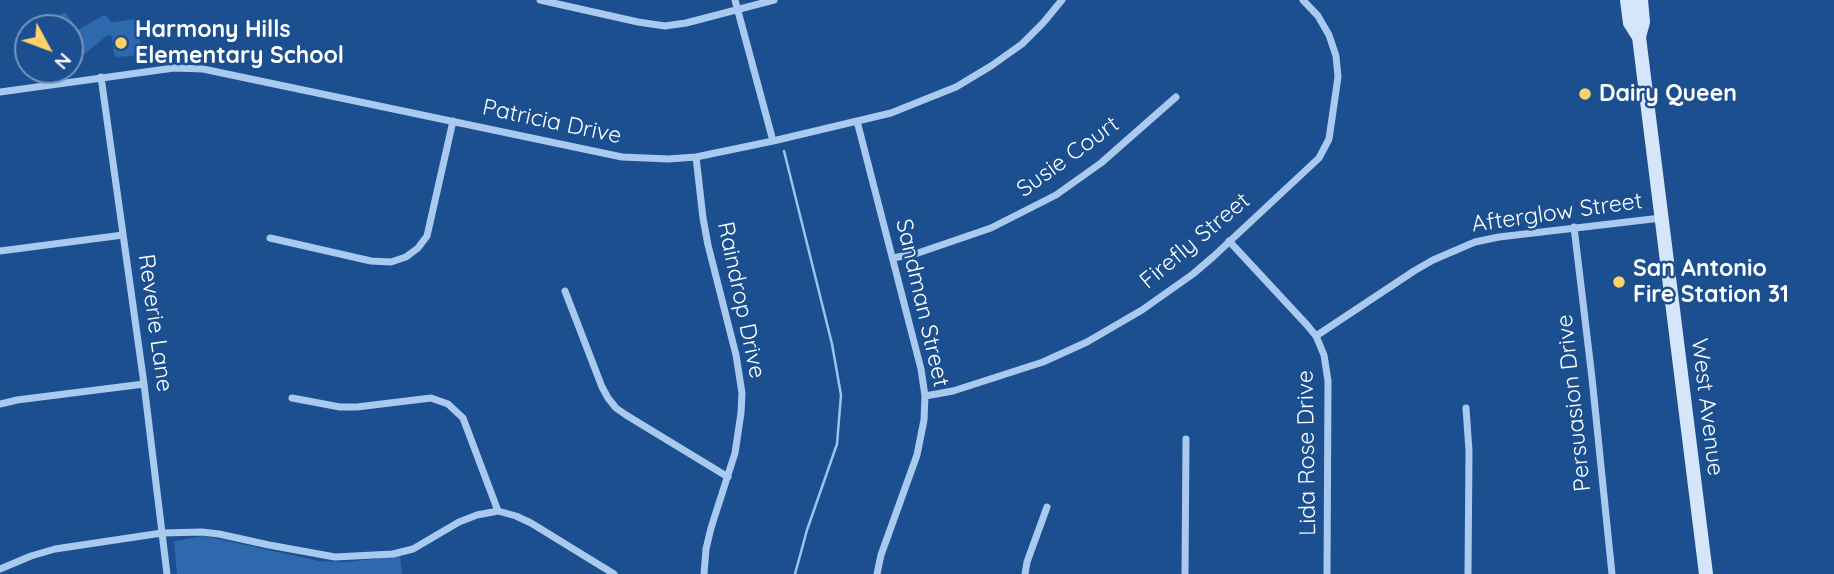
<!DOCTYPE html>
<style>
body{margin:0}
#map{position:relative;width:1834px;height:574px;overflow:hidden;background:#1b4f8f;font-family:Quicksand,sans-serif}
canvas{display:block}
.north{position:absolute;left:14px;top:14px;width:70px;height:70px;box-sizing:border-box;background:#1b4f8f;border:2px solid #7695bc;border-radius:50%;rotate:131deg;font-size:19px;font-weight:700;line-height:28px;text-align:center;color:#fff}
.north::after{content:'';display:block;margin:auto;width:24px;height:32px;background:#ffd166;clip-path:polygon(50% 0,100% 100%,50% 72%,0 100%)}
</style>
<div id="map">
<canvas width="1834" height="574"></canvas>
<div class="north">N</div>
</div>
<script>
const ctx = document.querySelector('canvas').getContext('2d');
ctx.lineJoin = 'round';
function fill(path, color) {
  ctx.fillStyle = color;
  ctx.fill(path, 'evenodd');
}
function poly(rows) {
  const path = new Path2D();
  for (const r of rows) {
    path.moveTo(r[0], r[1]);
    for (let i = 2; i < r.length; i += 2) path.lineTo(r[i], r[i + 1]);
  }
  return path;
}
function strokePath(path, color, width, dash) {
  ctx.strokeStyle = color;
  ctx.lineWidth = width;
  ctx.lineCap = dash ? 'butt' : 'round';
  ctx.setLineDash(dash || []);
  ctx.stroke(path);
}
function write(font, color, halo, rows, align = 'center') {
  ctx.font = font + ' Quicksand,sans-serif';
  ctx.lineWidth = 5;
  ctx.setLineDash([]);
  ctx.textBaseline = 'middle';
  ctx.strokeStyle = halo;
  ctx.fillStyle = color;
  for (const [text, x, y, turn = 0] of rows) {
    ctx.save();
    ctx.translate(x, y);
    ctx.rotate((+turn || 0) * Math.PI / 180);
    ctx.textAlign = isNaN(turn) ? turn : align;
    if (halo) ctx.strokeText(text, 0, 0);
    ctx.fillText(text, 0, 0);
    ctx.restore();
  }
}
fill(poly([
 [65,12,78,30,104,15,107,16,110,22,113,22,136,19,139,21,141,52,139,55,117,57,114,55,112,37,108,35,78,59,70,50,70,28,42,28],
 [204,536,319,561,346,562,400,556,402,574,177,574,174,541]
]), '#2e69ad');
strokePath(poly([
 [784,151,832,344,841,395,837,444,807,530,795,574]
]), '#9cc4f0', 2.5);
strokePath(poly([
 [540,0,638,22,665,26,686,23,774,0],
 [735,0,773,141],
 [101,77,144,384,167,574],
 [0,92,174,68,203,69,622,157,668,159,696,157,773,141,891,113,956,87,991,66,1022,44,1043,23,1062,0],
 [857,121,921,369,925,396,924,420,917,455,881,555,877,574],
 [696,157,703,218,708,245,736,355,742,393,741,413,735,453,711,528,706,549,704,574],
 [1574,227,1592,378,1612,574],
 [270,238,371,261,391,262,406,257,418,248,427,236,453,121],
 [1229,241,1307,325,1316,336,1324,355,1328,381,1327,574],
 [0,251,123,235],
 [893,258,918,253,991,228,1056,195,1101,163,1176,97],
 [565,291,602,387,608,398,616,408,626,415,728,477],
 [1316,336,1414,271,1433,260,1475,242,1499,237,1661,218],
 [925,396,953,391,1043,362,1087,342,1142,310,1193,274,1214,256,1319,158,1329,139,1338,77,1336,56,1329,35,1318,16,1303,0],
 [292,398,340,407,357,407,431,398,448,404,463,418,498,511],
 [0,404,17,400,144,384],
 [1466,408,1469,451,1468,574],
 [0,569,31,556,55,549,162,533,202,532,219,534,269,545,335,557,393,554,413,549,459,522,477,515,498,511,516,516,531,523,614,574],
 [1025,574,1027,562,1047,507],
 [1185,574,1186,439]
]), '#a9c9ee', 7);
strokePath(poly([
 [1627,0,1630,23,1639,37],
 [1641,0,1643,22,1639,37,1706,574]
]), '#d6e6fa', 14);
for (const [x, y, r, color] of [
 [121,43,7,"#ffd166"],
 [1585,94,7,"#ffd166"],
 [1619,282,7,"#ffd166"]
]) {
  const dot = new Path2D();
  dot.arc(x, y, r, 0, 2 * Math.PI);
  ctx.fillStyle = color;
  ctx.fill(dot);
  strokePath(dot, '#1b4f8f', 2.5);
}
write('bold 23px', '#fff', '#1b4f8f', [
 ["Harmony Hills",135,30],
 ["Elementary School",135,56],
 ["Dairy Queen",1599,94],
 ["San Antonio",1633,269],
 ["Fire Station 31",1633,295]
], 'left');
write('23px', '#fff', '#1b4f8f', [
 ["Patricia Drive",552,122,12],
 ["Susie Court",1068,157,-36],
 ["Afterglow Street",1557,213,-8],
 ["Firefly Street",1195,241,-40],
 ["Raindrop Drive",741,300,78],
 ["Sandman Street",922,303,77],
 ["Reverie Lane",155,323,82],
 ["Persuasion Drive",1574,403,-96],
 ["West Avenue",1707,407,83],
 ["Lida Rose Drive",1307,453,-91]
]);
</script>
